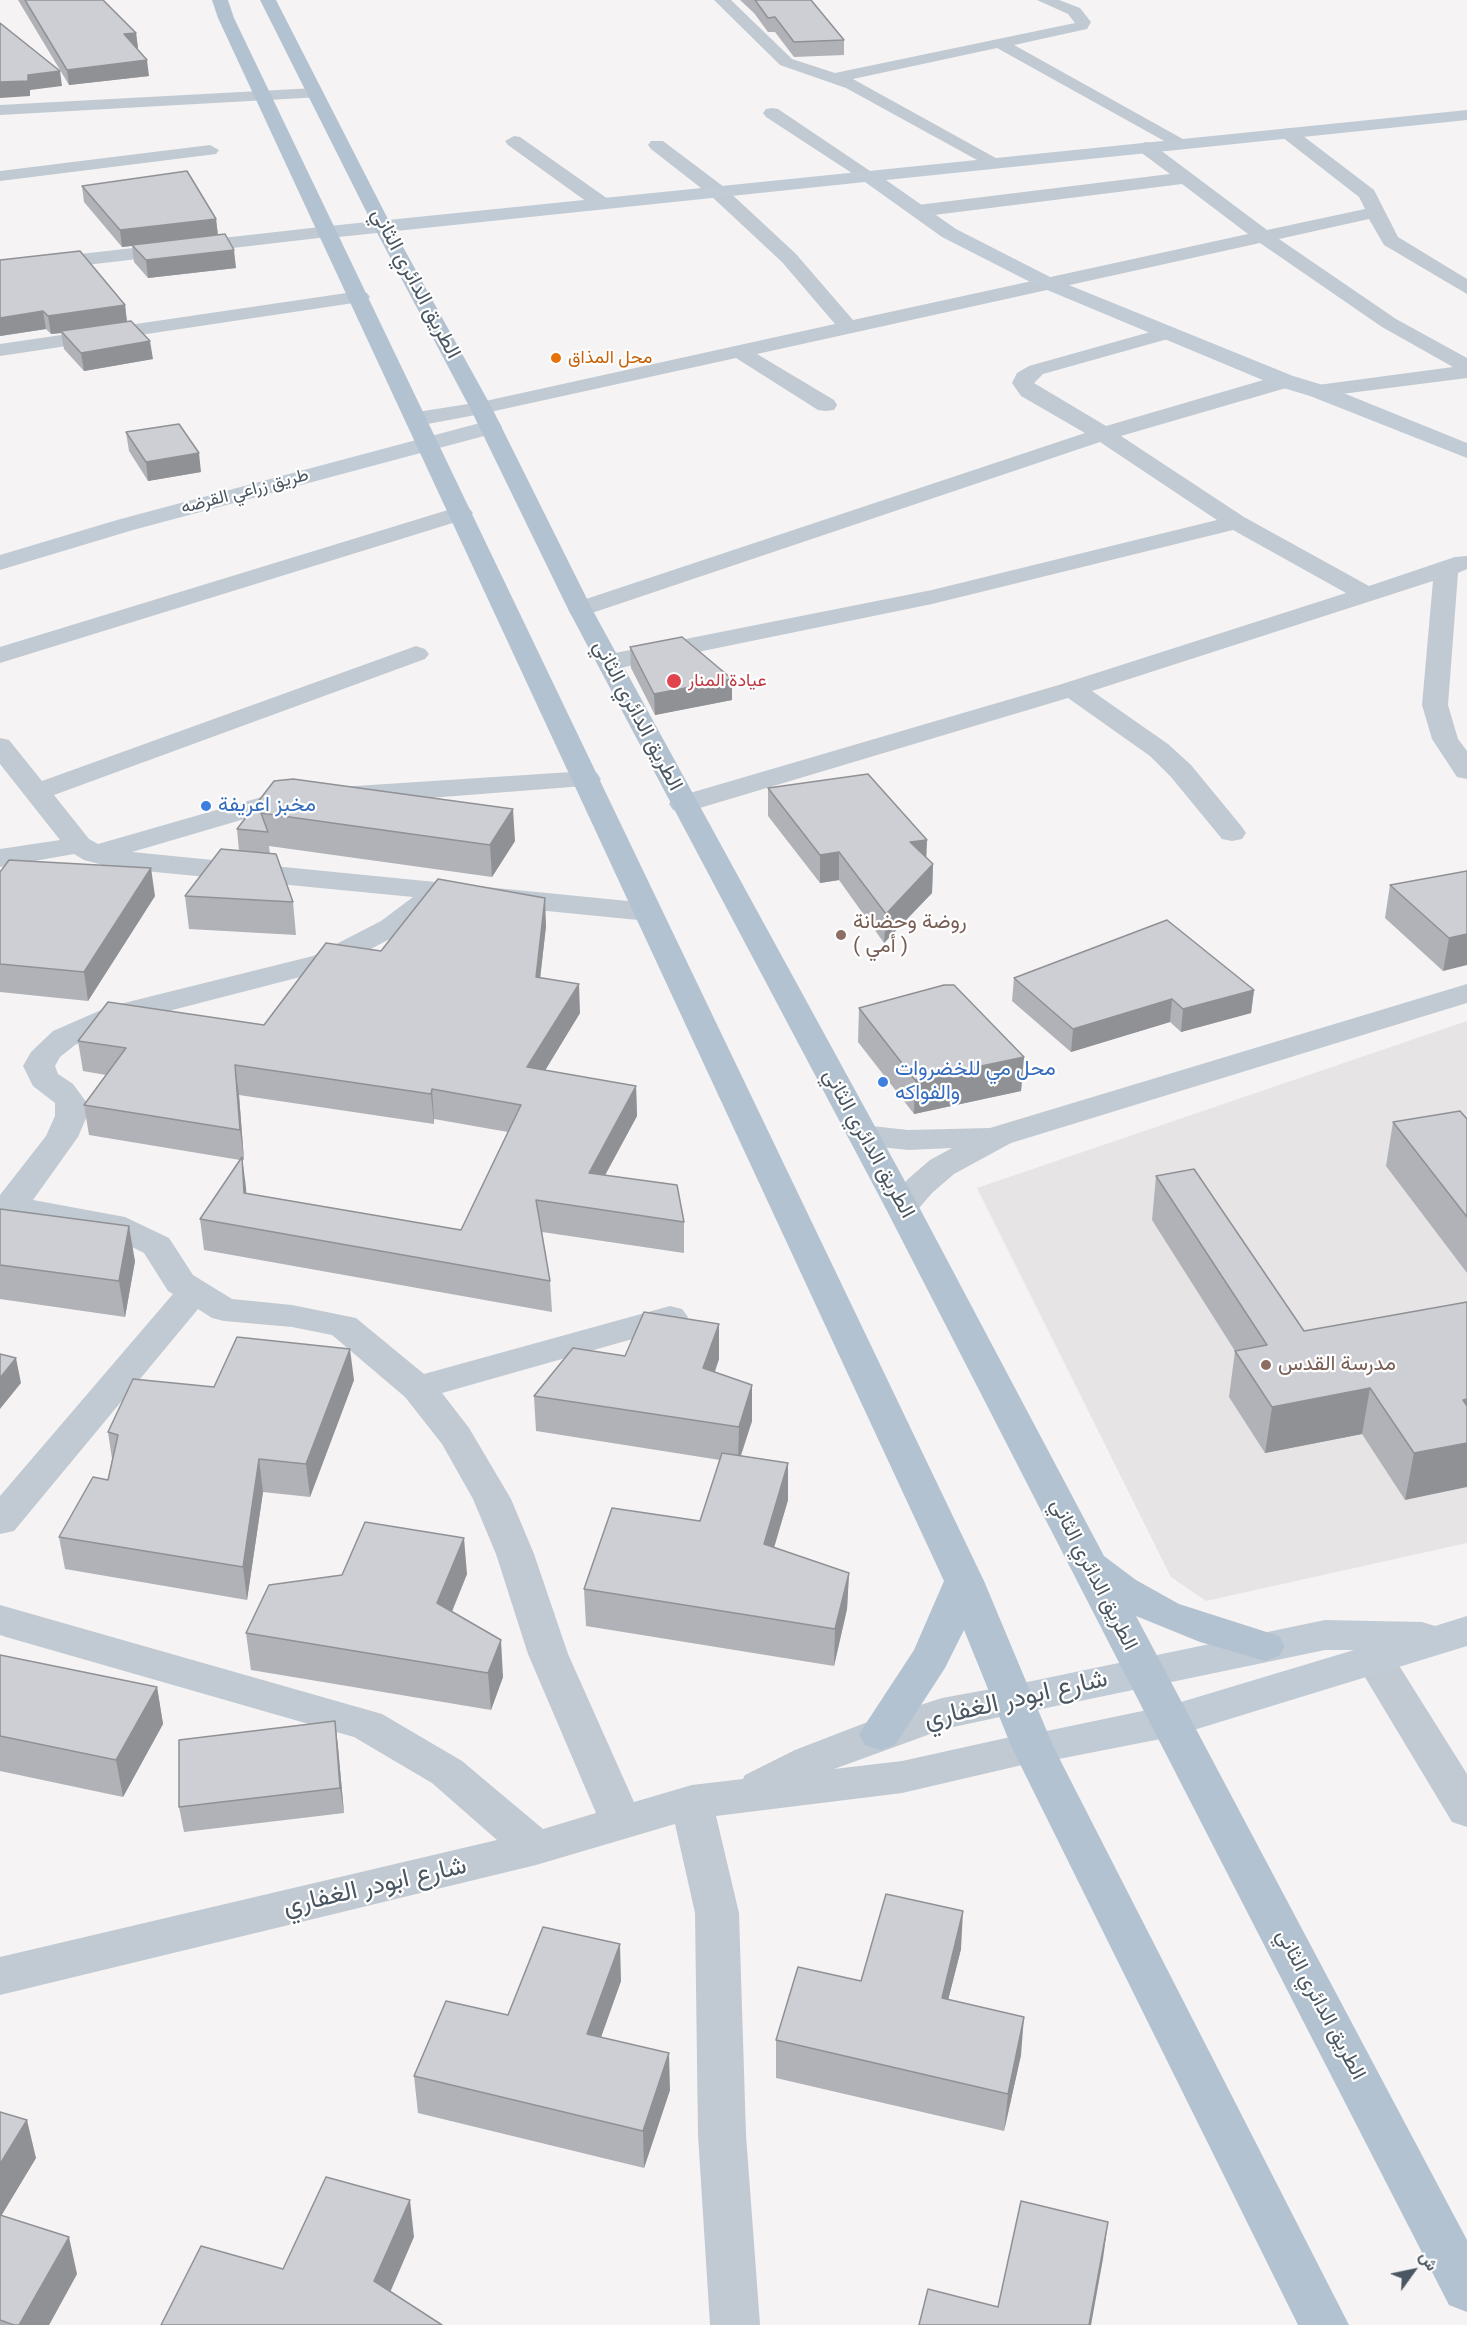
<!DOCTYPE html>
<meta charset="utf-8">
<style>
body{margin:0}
#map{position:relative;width:1467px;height:2325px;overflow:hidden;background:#f5f3f3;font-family:Roboto,Vazirmatn,sans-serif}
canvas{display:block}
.north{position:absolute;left:1383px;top:2241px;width:60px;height:60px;-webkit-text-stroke:4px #fff;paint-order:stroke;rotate:57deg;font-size:16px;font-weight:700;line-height:24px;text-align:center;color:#4a5661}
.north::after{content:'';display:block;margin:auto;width:21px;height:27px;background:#4a5661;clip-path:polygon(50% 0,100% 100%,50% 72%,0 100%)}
</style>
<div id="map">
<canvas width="1467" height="2325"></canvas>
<div class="north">ش</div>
</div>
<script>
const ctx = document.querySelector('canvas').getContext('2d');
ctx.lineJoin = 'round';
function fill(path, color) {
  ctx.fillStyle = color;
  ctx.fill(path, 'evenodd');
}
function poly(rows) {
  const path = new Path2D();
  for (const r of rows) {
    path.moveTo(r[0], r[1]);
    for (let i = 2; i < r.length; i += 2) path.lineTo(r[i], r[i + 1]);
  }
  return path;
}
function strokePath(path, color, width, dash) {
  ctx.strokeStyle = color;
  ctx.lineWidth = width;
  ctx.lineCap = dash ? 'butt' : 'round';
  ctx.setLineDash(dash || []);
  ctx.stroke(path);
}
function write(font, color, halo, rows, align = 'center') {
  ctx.font = font + ' Roboto,Vazirmatn,sans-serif';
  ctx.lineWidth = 4.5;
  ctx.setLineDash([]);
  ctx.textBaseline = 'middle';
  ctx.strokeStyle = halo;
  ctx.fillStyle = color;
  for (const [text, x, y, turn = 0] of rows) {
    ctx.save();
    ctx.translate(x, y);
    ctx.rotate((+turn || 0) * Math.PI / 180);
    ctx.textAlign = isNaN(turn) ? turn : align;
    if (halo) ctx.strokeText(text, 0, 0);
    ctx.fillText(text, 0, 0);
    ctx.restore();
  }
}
fill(poly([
 [1467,1021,1467,1543,1206,1601,1171,1577,977,1188]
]), '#e6e4e5');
fill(poly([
 [714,0,731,0,792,59,835,73,1075,23,1068,14,1037,0,1059,0,1080,8,1091,22,1087,29,1014,45,1190,143,1187,147,1175,147,997,48,853,79,1003,162,994,167,988,166,846,88,780,65,714,0],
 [315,88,321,89,323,93,321,97,0,115,0,105,315,88],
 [772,108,778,109,876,175,873,179,861,179,766,117,763,113,766,109,772,108],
 [1288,128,1294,129,1374,190,1398,237,1467,279,1467,294,1384,245,1369,219,1279,239,1396,319,1467,358,1467,378,1318,397,1310,396,1307,391,1310,386,1318,385,1453,367,1382,327,1260,243,757,354,834,400,837,405,834,410,826,411,818,410,736,358,481,414,417,426,409,424,406,419,409,414,417,412,481,402,835,324,782,262,710,195,651,149,648,145,651,141,663,141,724,187,796,254,853,320,1248,234,1182,184,918,217,909,211,918,205,1170,174,1139,151,1136,147,1145,142,1151,143,1267,230,1365,209,1359,197,1282,137,1279,133,1288,128],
 [514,136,520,137,608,199,610,203,608,207,594,207,508,145,505,141,514,136],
 [210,145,219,150,216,154,0,181,0,171,210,145],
 [329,226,336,228,339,232,336,236,0,275,0,263,329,226],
 [360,291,367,293,370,297,367,301,0,356,0,344,360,291],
 [1168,327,1175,329,1178,333,1175,337,1043,374,1034,383,1106,426,1277,376,1293,376,1296,381,1293,386,1121,436,1244,517,1369,586,1455,557,1467,556,1467,569,1458,573,1448,705,1458,739,1467,751,1467,779,1457,777,1432,739,1422,705,1433,581,1092,691,1168,744,1191,765,1242,827,1246,833,1242,839,1232,841,1222,839,1171,777,1150,756,1068,698,693,810,683,812,673,810,669,804,673,798,1062,684,1346,593,1233,530,932,604,610,670,601,667,597,662,601,657,610,654,932,590,1217,520,1100,442,589,614,580,616,571,614,568,609,571,604,1085,433,1021,396,1012,383,1017,373,1029,366,1168,327],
 [461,506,469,508,473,513,469,518,0,663,0,647,461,506],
 [416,646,425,649,429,654,425,659,54,795,89,839,98,844,272,794,309,789,587,771,597,773,601,779,597,785,275,810,132,852,648,903,658,906,663,912,658,918,648,921,446,901,401,933,335,968,130,1021,75,1045,60,1057,55,1066,58,1074,73,1084,87,1103,87,1116,78,1137,33,1200,125,1217,169,1238,193,1275,232,1299,292,1305,356,1318,424,1374,670,1306,682,1309,688,1317,682,1325,442,1393,469,1428,511,1499,534,1554,568,1654,634,1802,692,1785,743,1779,745,1775,795,1750,865,1723,942,1698,1013,1685,1028,1689,1034,1700,1028,1711,944,1729,834,1769,902,1761,1033,1732,1048,1737,1054,1748,1048,1759,902,1793,716,1816,739,1913,746,2135,760,2325,710,2325,698,2135,695,1913,675,1824,536,1865,0,1995,0,1957,497,1840,432,1783,354,1737,6,1637,0,1635,0,1605,382,1714,462,1761,543,1829,596,1813,528,1654,496,1554,473,1499,442,1444,405,1397,332,1335,292,1327,224,1321,212,1318,198,1309,14,1531,0,1534,0,1496,173,1294,168,1291,144,1253,104,1233,0,1215,0,1195,46,1136,55,1116,55,1103,33,1086,23,1066,31,1052,53,1031,108,1007,313,956,381,921,413,897,114,868,84,860,74,854,0,867,0,849,60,840,0,764,0,738,9,740,42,781,416,646],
 [1467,984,1467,1003,1011,1143,954,1174,932,1193,914,1214,902,1217,890,1214,885,1207,890,1200,908,1179,930,1160,952,1148,908,1150,863,1145,851,1142,847,1135,851,1128,863,1125,908,1130,990,1128,1467,984],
 [1374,1644,1388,1648,1467,1774,1467,1827,1452,1822,1354,1659,1360,1648,1374,1644]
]), '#c1cad2');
fill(poly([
 [1467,110,1467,120,886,180,956,229,1054,279,1293,376,1326,386,1467,443,1467,458,1310,396,1277,386,1040,287,942,237,865,182,329,238,319,232,329,226,1467,110],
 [491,420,499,422,502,427,499,432,133,530,0,570,0,555,117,520,491,420],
 [1467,1616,1467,1646,1171,1737,1033,1764,1018,1759,1012,1748,1018,1737,1171,1705,1354,1650,1325,1650,1013,1715,998,1711,992,1700,998,1689,1013,1685,1325,1620,1422,1622,1435,1626,1467,1616]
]), '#c1cbd6');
fill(poly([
 [212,0,228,0,234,18,984,1581,1054,1748,1349,2325,1298,2325,1012,1748,964,1630,945,1668,895,1745,880,1750,865,1745,859,1734,914,1650,944,1581,218,18,212,0],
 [260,0,276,0,392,227,492,408,592,609,919,1207,1104,1556,1136,1580,1179,1604,1279,1636,1285,1646,1279,1656,1265,1661,1200,1642,1136,1616,1467,2240,1467,2312,1449,2305,885,1207,568,609,470,408,374,227,260,0]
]), '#b3c2d1');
fill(poly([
 [18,0,103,0,136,33,138,48,136,48,149,76,69,85],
 [740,0,811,0,844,40,844,55,794,57,775,32,768,32,754,13],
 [82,186,216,219,218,235,236,268,148,278,134,262,132,246,122,247,84,202],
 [0,260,125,305,127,321,153,359,84,371,64,349,61,333,51,334,46,329,0,336],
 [126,432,201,472,148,481,129,451],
 [630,647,732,700,655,715,631,668],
 [274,781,515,841,492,877,269,846,270,854,293,902,296,935,189,929,185,896,239,851,237,829],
 [768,788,927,858,933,864,932,893,884,943,839,880,820,883,768,816],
 [1467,871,1443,971,1385,918,1390,885],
 [0,872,155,896,88,1001,0,992],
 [546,926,540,978,580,1013,545,1070,636,1086,637,1116,605,1175,684,1222,684,1253,542,1232,550,1281,552,1312,204,1250,200,1219,240,1160,89,1135,84,1105,106,1075,83,1071,78,1041,264,1025,381,951],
 [239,1095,434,1124,434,1119,508,1132,461,1230,246,1193,242,1160,244,1160],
 [1014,978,1254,990,1251,1013,1181,1032,1170,1022,1071,1052,1012,1001],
 [859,1008,1024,1057,1021,1091,914,1114,858,1042],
 [1467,1119,1467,1273,1386,1166,1393,1122],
 [1156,1176,1304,1331,1467,1302,1405,1500,1362,1434,1265,1453,1229,1397,1235,1351,1152,1220],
 [0,1209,135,1261,125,1317,0,1299],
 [719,1324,719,1359,715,1372,752,1421,741,1456,788,1463,788,1500,774,1548,849,1573,847,1609,834,1666,586,1626,584,1589,700,1521,720,1460,536,1431,534,1396,625,1356],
 [354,1380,310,1497,263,1492,247,1600,65,1569,59,1537,108,1480,112,1459,108,1432,214,1387],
 [467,1574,452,1612,503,1677,491,1710,251,1670,246,1633],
 [0,1655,157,1687,163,1724,123,1797,0,1771],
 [335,1721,338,1747,344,1813,184,1832,179,1807],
 [961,1949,948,2000,1021,2055,1004,2131,776,2078,776,2040,861,1981],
 [621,1981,601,2037,670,2090,644,2168,418,2113,414,2076,508,2015],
 [0,2112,36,2158,1,2215,77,2274,49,2325,0,2325]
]), '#b0b2b7');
fill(poly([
 [136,33,138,48,125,49,124,34],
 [147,60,149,76,69,85,67,70],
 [60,71,62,86,30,90,30,96,0,98,0,82,28,75],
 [216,219,218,236,122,247,120,230],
 [234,250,236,268,148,278,146,260],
 [125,305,127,323,61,331,61,333,51,334,48,316],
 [43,311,46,329,0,336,0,318],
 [150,341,153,359,84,371,81,353],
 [199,453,201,472,148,481,146,462],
 [732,679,732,700,655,715,654,694],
 [513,809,515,841,492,877,490,845],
 [927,840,926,868,910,842],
 [839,852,839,880,820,883,820,855],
 [933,864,932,893,884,943,886,914],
 [151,868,155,896,88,1001,84,972],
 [545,898,546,926,537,1006,536,977],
 [1467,934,1467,965,1443,971,1449,938],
 [579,984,580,1013,529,1097,527,1067],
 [1254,990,1251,1013,1181,1032,1183,1009],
 [1172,999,1170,1022,1071,1052,1073,1029],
 [1024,1057,1021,1091,914,1114,915,1080],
 [235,1065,239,1095,244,1160,240,1130],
 [636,1086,637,1116,590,1203,589,1173],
 [432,1089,434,1119,434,1124,431,1094],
 [242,1157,246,1187,248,1223,244,1193],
 [129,1226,135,1261,125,1317,119,1281],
 [719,1324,719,1359,703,1404,703,1368],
 [350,1349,354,1380,310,1497,306,1464],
 [16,1358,21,1383,0,1409,0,1378],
 [752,1385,752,1421,738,1463,739,1427],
 [1370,1388,1362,1434,1265,1453,1272,1407],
 [1467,1399,1467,1487,1405,1500,1414,1453,1463,1400],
 [259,1459,263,1492,247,1600,243,1567],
 [788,1463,788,1500,764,1581,764,1544],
 [464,1538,467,1574,440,1640,437,1603],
 [849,1573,847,1609,834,1666,835,1629],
 [501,1640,503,1677,491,1710,488,1673],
 [157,1687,163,1724,123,1797,116,1760],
 [335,1721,338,1747,344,1813,340,1788],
 [963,1911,961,1949,939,2036,942,1998],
 [620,1944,621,1981,589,2071,587,2034],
 [1024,2017,1021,2055,1004,2131,1008,2094],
 [669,2053,670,2090,644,2168,643,2131],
 [27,2120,36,2158,0,2218,0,2164],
 [410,2200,414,2237,379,2318,374,2281],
 [1108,2222,1103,2259,1091,2325,1089,2325],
 [69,2237,77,2274,49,2325,19,2325]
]), '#909195');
const building = poly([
 [25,0,103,0,136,33,124,34,147,60,67,70,25,0],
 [755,0,811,0,844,40,794,42,775,17,768,18,755,0],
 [0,23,60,71,28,75,28,81,0,82,0,23],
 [187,171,216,219,120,230,82,186,187,171],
 [225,234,234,250,146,260,132,245,225,234],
 [80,251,125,305,48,316,43,311,0,318,0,260,80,251],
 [131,321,150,341,81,353,61,331,131,321],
 [179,424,199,453,146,462,126,432,179,424],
 [682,637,732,679,654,694,630,647,682,637],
 [868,774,927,840,910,842,933,864,886,914,839,852,820,855,768,788,868,774],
 [293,779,513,809,490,845,261,813,268,832,237,829,274,781,293,779],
 [221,849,276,854,293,902,185,896,221,849],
 [9,860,151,868,84,972,0,964,0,872,9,860],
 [1467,871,1467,934,1449,938,1390,885,1467,871],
 [438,879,545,898,536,977,579,984,527,1067,636,1086,589,1173,677,1185,684,1222,536,1200,550,1281,200,1219,242,1157,244,1193,461,1230,521,1105,432,1089,431,1094,235,1065,240,1130,84,1105,126,1048,78,1041,108,1002,264,1025,326,943,381,951,438,879],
 [1167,920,1254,990,1183,1009,1172,999,1073,1029,1014,978,1167,920],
 [944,985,954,985,1024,1057,915,1080,859,1008,944,985],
 [1460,1111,1467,1119,1467,1217,1393,1122,1460,1111],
 [1194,1169,1304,1331,1467,1302,1467,1399,1463,1400,1467,1406,1467,1443,1414,1453,1370,1388,1272,1407,1235,1351,1267,1345,1156,1176,1194,1169],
 [0,1209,129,1226,119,1281,0,1265,0,1209],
 [644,1312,719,1324,703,1368,752,1385,739,1427,534,1396,573,1348,625,1356,644,1312],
 [237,1337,350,1349,306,1464,259,1459,243,1567,59,1537,93,1477,108,1480,118,1435,108,1432,133,1379,214,1387,237,1337],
 [0,1354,16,1358,0,1378,0,1354],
 [722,1453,788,1463,764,1544,849,1573,835,1629,584,1589,612,1508,700,1521,722,1453],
 [365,1522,464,1538,437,1603,501,1640,488,1673,246,1633,269,1585,342,1575,365,1522],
 [0,1655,157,1687,116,1760,0,1736,0,1655],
 [335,1721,340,1788,179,1807,179,1740,335,1721],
 [886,1894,963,1911,942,1998,1024,2017,1008,2094,776,2040,798,1967,861,1981,886,1894],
 [543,1927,620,1944,587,2034,669,2053,643,2131,414,2076,446,2001,508,2015,543,1927],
 [0,2112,27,2120,0,2164,0,2112],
 [326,2177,410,2200,374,2281,442,2325,161,2325,201,2246,283,2269,326,2177],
 [1021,2201,1108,2222,1089,2325,919,2325,928,2289,998,2307,1021,2201],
 [0,2215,69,2237,19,2325,14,2325,0,2320,0,2215]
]);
fill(building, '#cdcfd5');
strokePath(building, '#909195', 1.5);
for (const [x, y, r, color] of [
 [556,358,6,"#e8710a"],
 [674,681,8,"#e0444e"],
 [206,806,6,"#3f7fe0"],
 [841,935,6,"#8d6e63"],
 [883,1082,6,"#3f7fe0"],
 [1266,1365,6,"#8d6e63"]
]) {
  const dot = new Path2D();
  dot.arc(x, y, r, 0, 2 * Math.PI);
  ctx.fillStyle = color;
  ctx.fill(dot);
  strokePath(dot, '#fff', 2);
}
write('18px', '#c56008', '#fff', [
 ["محل المذاق",568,358]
], 'left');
write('18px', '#4a5661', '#fff', [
 ["طريق زراعي القرضه",245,492,-15]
]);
write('18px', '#be3a42', '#fff', [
 ["عيادة المنار",688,681]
], 'left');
write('21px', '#4a5661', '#fff', [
 ["الطريق الدائري الثاني",415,284,62],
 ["الطريق الدائري الثاني",637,716,62],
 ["الطريق الدائري الثاني",868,1144,61],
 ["الطريق الدائري الثاني",1093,1575,63],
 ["الطريق الدائري الثاني",1320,2005,62]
]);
write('21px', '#366cbe', '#fff', [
 ["مخبز اعريفة",218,806],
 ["محل مي للخضروات",895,1070],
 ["والفواكه",895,1094]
], 'left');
write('21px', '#785e54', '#fff', [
 ["روضة وحضانة",853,923],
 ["( أمي )",853,947],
 ["مدرسة القدس",1278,1365]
], 'left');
write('26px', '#4a5661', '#fff', [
 ["شارع ابودر الغفاري",1016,1700,-13],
 ["شارع ابودر الغفاري",375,1887,-13]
]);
</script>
